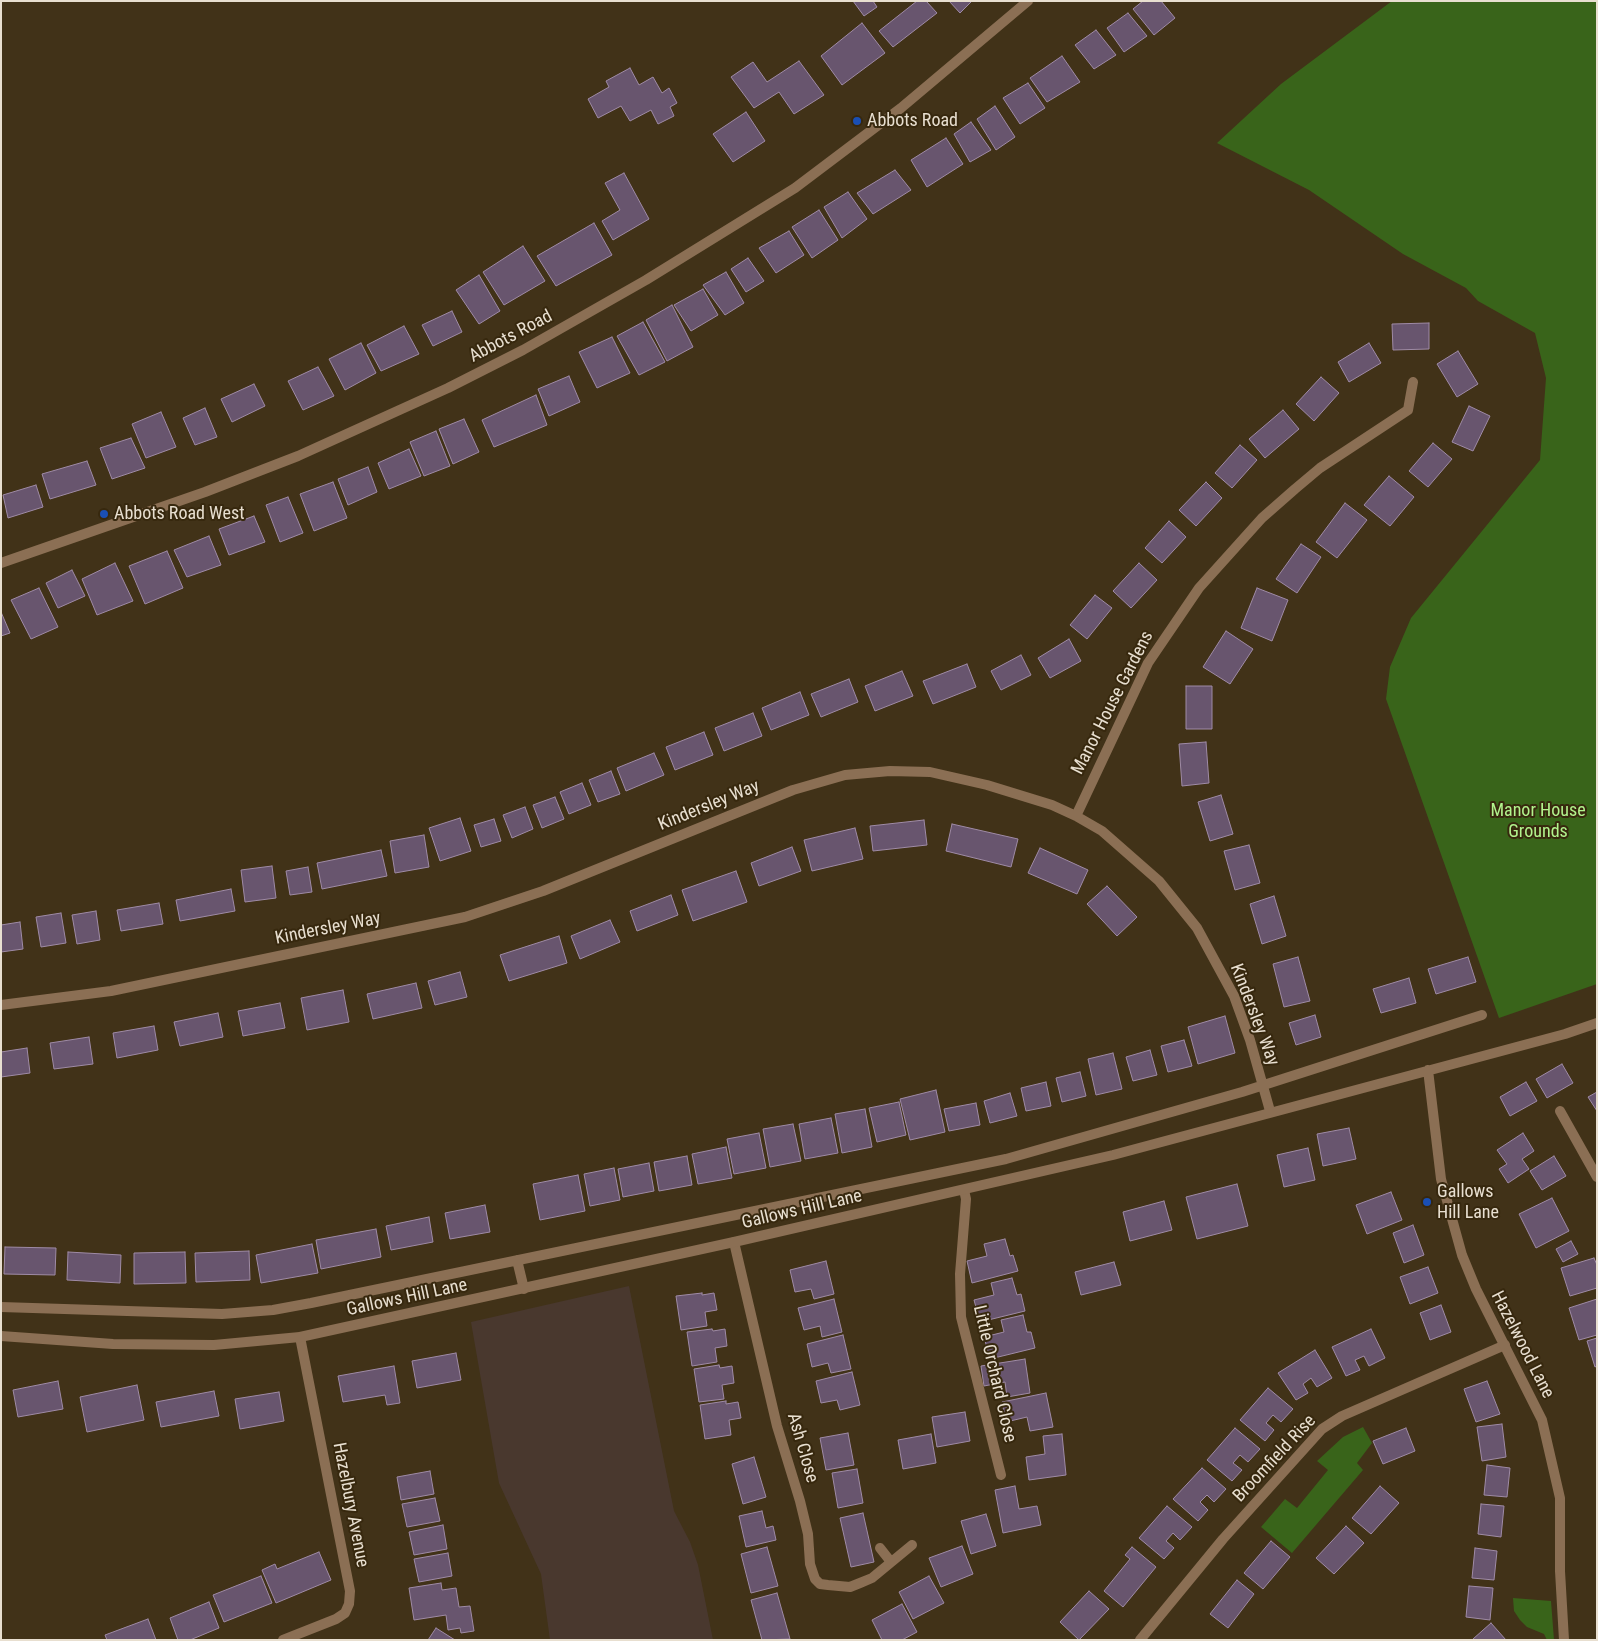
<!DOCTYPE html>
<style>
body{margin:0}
#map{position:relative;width:1598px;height:1641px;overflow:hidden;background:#413218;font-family:"Roboto Condensed",sans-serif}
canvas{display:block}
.frame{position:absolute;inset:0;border:2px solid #e8dfd0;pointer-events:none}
</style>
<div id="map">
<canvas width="1598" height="1641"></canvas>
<div class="frame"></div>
</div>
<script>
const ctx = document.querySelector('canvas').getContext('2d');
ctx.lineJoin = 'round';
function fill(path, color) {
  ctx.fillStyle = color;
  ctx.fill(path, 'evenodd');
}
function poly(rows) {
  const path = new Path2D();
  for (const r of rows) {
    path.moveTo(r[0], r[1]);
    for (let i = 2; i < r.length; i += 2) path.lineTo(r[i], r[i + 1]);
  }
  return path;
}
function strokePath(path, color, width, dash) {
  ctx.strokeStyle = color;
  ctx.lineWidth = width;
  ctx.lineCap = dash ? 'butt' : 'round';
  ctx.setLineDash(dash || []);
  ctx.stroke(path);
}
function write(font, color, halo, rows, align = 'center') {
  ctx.font = font + ' "Roboto Condensed",sans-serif';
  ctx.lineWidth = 4;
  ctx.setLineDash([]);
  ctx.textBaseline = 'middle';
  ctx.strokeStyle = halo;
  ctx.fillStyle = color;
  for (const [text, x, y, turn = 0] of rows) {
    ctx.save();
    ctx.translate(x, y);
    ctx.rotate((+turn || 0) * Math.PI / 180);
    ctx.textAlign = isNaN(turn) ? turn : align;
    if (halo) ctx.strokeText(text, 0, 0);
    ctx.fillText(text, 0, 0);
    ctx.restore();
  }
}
fill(poly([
 [629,1286,674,1511,690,1542,698,1565,713,1640,550,1640,541,1574,499,1483,471,1322]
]), '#49382e');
fill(poly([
 [1392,1,1597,1,1597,984,1499,1018,1386,699,1390,667,1411,618,1540,460,1546,378,1535,333,1478,301,1466,288,1403,254,1309,190,1217,143,1281,84],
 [1363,1427,1372,1443,1357,1463,1363,1470,1292,1553,1261,1527,1285,1499,1297,1508,1328,1470,1317,1461,1343,1437],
 [1513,1598,1551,1601,1554,1640,1547,1640,1544,1634,1527,1627,1520,1620,1514,1611]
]), '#39641a');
const building = poly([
 [853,1,873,1,877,7,864,16,853,1],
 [917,1,926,1,937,13,893,47,879,31,917,1],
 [949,1,972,1,960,13,949,1],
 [1143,1,1161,1,1175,18,1154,35,1133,9,1143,1],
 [1128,13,1147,36,1124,52,1107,28,1128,13],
 [862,23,885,53,842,85,821,56,862,23],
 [1096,30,1116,55,1094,69,1075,45,1096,30],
 [1062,56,1080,82,1047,102,1030,78,1062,56],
 [799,61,824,95,794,114,779,92,754,108,731,77,753,62,767,82,799,61],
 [630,68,639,85,653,77,662,93,669,88,677,103,670,107,674,116,658,124,651,110,630,121,621,106,598,118,588,99,609,87,606,81,630,68],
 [1028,83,1045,108,1020,124,1003,98,1028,83],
 [995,106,1015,137,996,150,977,119,995,106],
 [746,112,765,141,733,162,713,134,746,112],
 [971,122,991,150,970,162,954,134,971,122],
 [946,138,963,164,927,187,911,160,946,138],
 [895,170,911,190,873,214,857,193,895,170],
 [624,173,649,219,613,240,602,221,620,210,605,183,624,173],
 [848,192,867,219,842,238,824,207,848,192],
 [819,210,838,240,812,258,792,227,819,210],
 [594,223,612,255,556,286,537,256,594,223],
 [789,231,804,255,776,273,759,248,789,231],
 [523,246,545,281,504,305,483,272,523,246],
 [748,258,764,281,746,292,731,269,748,258],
 [726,272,744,303,725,315,703,285,726,272],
 [479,275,500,311,479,324,456,290,479,275],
 [703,289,718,315,691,331,674,305,703,289],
 [672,305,693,347,667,361,646,320,672,305],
 [452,311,462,332,433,346,422,325,452,311],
 [643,322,665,362,639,375,617,336,643,322],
 [1429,323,1429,349,1393,350,1392,324,1429,323],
 [404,326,419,354,381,371,367,345,404,326],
 [612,337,630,373,597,388,579,352,612,337],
 [361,343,376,373,345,390,329,359,361,343],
 [1369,343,1381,363,1349,382,1338,362,1369,343],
 [1458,351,1478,384,1457,397,1437,364,1458,351],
 [318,367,334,396,303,410,288,381,318,367],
 [569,376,580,402,549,416,538,389,569,376],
 [1321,377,1339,393,1314,421,1296,404,1321,377],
 [254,384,265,406,232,422,221,399,254,384],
 [536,395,547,425,494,447,482,420,536,395],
 [1469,406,1490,416,1473,451,1452,442,1469,406],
 [205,408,217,437,195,445,183,418,205,408],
 [1283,410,1299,429,1265,458,1249,439,1283,410],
 [161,412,176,447,146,458,132,424,161,412],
 [464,419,479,452,453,464,439,429,464,419],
 [436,431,450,466,424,476,410,442,436,431],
 [131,438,145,468,112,479,100,448,131,438],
 [1433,443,1452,459,1428,487,1409,471,1433,443],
 [1240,445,1257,460,1232,488,1215,473,1240,445],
 [409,449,421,476,389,489,378,463,409,449],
 [87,461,96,485,50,499,42,474,87,461],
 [368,467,377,492,348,505,338,479,368,467],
 [1389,476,1414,497,1390,526,1364,505,1389,476],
 [333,482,347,518,314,531,300,494,333,482],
 [1206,482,1222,498,1196,526,1179,510,1206,482],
 [36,485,43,507,8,518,3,495,36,485],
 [288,497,303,533,280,542,266,505,288,497],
 [1345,503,1367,520,1337,558,1316,542,1345,503],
 [254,516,265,542,229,555,219,529,254,516],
 [1169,521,1186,537,1162,563,1145,548,1169,521],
 [209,536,221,565,187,577,174,550,209,536],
 [1301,544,1321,557,1297,593,1276,579,1301,544],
 [167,551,183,588,145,604,129,566,167,551],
 [115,563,133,601,97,615,82,579,115,563],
 [1139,563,1157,580,1131,608,1113,591,1139,563],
 [72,570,85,596,58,608,46,583,72,570],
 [39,588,58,627,31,639,11,600,39,588],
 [1257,588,1288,600,1272,641,1241,628,1257,588],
 [1095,595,1112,608,1087,639,1070,625,1095,595],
 [1,612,10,633,1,636,1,612],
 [1226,631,1253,649,1230,684,1203,667,1226,631],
 [1069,639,1081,661,1050,678,1038,658,1069,639],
 [1021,655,1031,675,1001,690,991,671,1021,655],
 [967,664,976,687,933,704,923,681,967,664],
 [902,671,913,696,875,711,865,686,902,671],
 [849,679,858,702,821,717,811,694,849,679],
 [1186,686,1212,686,1212,729,1186,729,1186,686],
 [800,692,809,715,771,730,762,708,800,692],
 [753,713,762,736,724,751,715,728,753,713],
 [704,732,713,755,675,770,666,747,704,732],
 [1206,742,1209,783,1182,786,1179,744,1206,742],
 [654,753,664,775,626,791,617,768,654,753],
 [611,771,620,794,598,802,589,780,611,771],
 [582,783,591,805,569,814,560,792,582,783],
 [1221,795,1233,834,1210,841,1198,802,1221,795],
 [555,797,564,819,542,828,533,805,555,797],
 [525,807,533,829,512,838,503,815,525,807],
 [460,818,471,851,440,861,429,828,460,818],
 [494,819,501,841,481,847,474,825,494,819],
 [924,820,927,845,873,851,870,826,924,820],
 [952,824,1018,839,1011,867,946,851,952,824],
 [855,828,863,859,812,871,804,840,855,828],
 [424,835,429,867,395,873,390,841,424,835],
 [1249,845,1260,883,1235,890,1224,851,1249,845],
 [792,847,801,871,759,886,751,863,792,847],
 [1040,848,1088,870,1077,894,1028,873,1040,848],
 [381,850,387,876,322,889,317,863,381,850],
 [272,866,276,898,245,902,241,870,272,866],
 [308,867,312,892,290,895,286,871,308,867],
 [736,871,747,902,693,921,682,890,736,871],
 [1107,886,1137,917,1117,936,1087,904,1107,886],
 [231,889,235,911,180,921,176,900,231,889],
 [671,895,678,915,637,931,630,911,671,895],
 [1274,896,1286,936,1262,944,1250,904,1274,896],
 [159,903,163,924,121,931,117,910,159,903],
 [96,911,100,940,77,944,72,915,96,911],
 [61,913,66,943,41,947,36,917,61,913],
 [610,920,620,942,580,959,571,936,610,920],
 [20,922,23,949,1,952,1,925,20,922],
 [559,936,567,963,509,981,500,955,559,936],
 [1298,957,1310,1001,1284,1007,1273,964,1298,957],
 [1468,957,1476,982,1436,994,1428,969,1468,957],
 [460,972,467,997,435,1005,428,981,460,972],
 [1409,978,1416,1003,1381,1013,1373,989,1409,978],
 [416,983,422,1008,373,1019,367,994,416,983],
 [343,990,349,1022,307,1030,301,998,343,990],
 [280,1003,285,1028,243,1036,238,1011,280,1003],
 [218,1013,223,1037,180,1046,174,1022,218,1013],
 [1315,1015,1321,1037,1296,1045,1289,1023,1315,1015],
 [1225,1016,1235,1053,1198,1064,1188,1027,1225,1016],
 [154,1026,158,1050,117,1058,113,1033,154,1026],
 [89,1037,93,1064,54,1069,50,1043,89,1037],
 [1184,1040,1192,1066,1168,1072,1161,1046,1184,1040],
 [27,1048,30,1073,1,1077,1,1052,27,1048],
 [1150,1050,1157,1075,1133,1081,1126,1057,1150,1050],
 [1113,1053,1122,1089,1096,1095,1088,1059,1113,1053],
 [1562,1064,1573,1083,1547,1098,1536,1079,1562,1064],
 [1080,1072,1086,1096,1062,1102,1056,1078,1080,1072],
 [1046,1082,1051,1106,1026,1111,1021,1088,1046,1082],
 [1526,1082,1537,1101,1510,1116,1500,1097,1526,1082],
 [936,1090,945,1132,910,1140,900,1099,936,1090],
 [1597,1092,1597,1111,1588,1097,1597,1092],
 [1010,1093,1017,1116,990,1123,984,1101,1010,1093],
 [899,1102,906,1135,877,1142,869,1108,899,1102],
 [976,1103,980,1125,949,1131,944,1109,976,1103],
 [865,1109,872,1147,842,1153,835,1114,865,1109],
 [831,1118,838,1153,805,1159,799,1124,831,1118],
 [793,1124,801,1161,770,1167,763,1129,793,1124],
 [1349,1128,1356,1159,1323,1166,1317,1134,1349,1128],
 [759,1133,766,1168,734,1174,727,1139,759,1133],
 [1523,1133,1534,1151,1522,1159,1529,1169,1508,1183,1499,1169,1507,1164,1497,1150,1523,1133],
 [726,1147,732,1178,698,1184,692,1154,726,1147],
 [1308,1148,1315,1180,1284,1187,1277,1155,1308,1148],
 [687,1156,692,1185,659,1191,654,1162,687,1156],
 [1554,1156,1566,1176,1542,1190,1530,1171,1554,1156],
 [649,1163,654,1191,623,1197,618,1169,649,1163],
 [614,1168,620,1200,590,1206,584,1174,614,1168],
 [578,1175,585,1211,540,1220,533,1184,578,1175],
 [1237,1184,1248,1226,1197,1239,1186,1197,1237,1184],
 [1391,1192,1402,1220,1367,1234,1356,1205,1391,1192],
 [1552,1198,1569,1231,1536,1248,1519,1214,1552,1198],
 [1164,1201,1172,1230,1130,1241,1123,1212,1164,1201],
 [485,1205,490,1232,450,1239,445,1213,485,1205],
 [429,1217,433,1242,391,1250,386,1226,429,1217],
 [1413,1225,1424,1255,1404,1263,1393,1233,1413,1225],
 [376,1229,381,1257,321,1269,316,1240,376,1229],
 [1005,1239,1010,1256,1013,1255,1018,1271,972,1283,967,1261,987,1256,984,1244,1005,1239],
 [1571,1241,1578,1254,1563,1262,1556,1249,1571,1241],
 [312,1244,318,1273,261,1283,256,1255,312,1244],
 [5,1247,56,1248,55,1275,4,1274,5,1247],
 [249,1251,250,1280,196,1282,195,1253,249,1251],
 [68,1252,121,1255,120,1283,67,1280,68,1252],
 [185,1252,186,1283,134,1284,134,1253,185,1252],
 [1594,1258,1597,1265,1597,1288,1570,1296,1561,1268,1594,1258],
 [826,1261,834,1294,814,1299,811,1289,795,1292,790,1270,826,1261],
 [1114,1262,1121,1285,1081,1295,1075,1272,1114,1262],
 [1428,1267,1438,1293,1410,1304,1400,1277,1428,1267],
 [1012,1278,1017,1295,1021,1294,1025,1311,980,1322,974,1300,994,1295,991,1283,1012,1278],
 [702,1293,702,1295,714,1293,717,1310,705,1312,707,1326,681,1330,676,1296,702,1293],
 [834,1299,842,1332,822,1337,820,1326,804,1330,798,1308,834,1299],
 [1597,1299,1597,1335,1579,1340,1569,1308,1597,1299],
 [1441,1305,1451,1332,1430,1340,1420,1313,1441,1305],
 [1023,1315,1027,1332,1031,1332,1035,1348,990,1359,984,1337,1004,1332,1001,1320,1023,1315],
 [712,1329,713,1331,725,1329,727,1346,715,1348,717,1362,692,1366,687,1332,712,1329],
 [1371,1329,1385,1358,1369,1366,1364,1356,1355,1360,1360,1370,1346,1376,1332,1347,1371,1329],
 [843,1335,851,1369,831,1373,828,1363,812,1367,807,1344,843,1335],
 [1597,1338,1597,1366,1595,1367,1587,1341,1597,1338],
 [1315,1350,1332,1378,1317,1387,1311,1378,1303,1384,1308,1393,1296,1400,1278,1373,1315,1350],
 [456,1353,461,1380,417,1388,412,1361,456,1353],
 [1025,1359,1030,1393,1007,1397,1005,1382,984,1386,981,1366,1025,1359],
 [719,1365,720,1368,732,1366,734,1383,722,1385,724,1399,699,1402,694,1369,719,1365],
 [394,1366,400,1403,387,1405,385,1395,343,1402,338,1376,394,1366],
 [852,1372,860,1405,840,1410,837,1400,821,1403,816,1381,852,1372],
 [58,1381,63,1409,18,1417,13,1390,58,1381],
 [1487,1381,1500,1414,1476,1422,1464,1389,1487,1381],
 [137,1385,144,1420,87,1432,80,1397,137,1385],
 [1268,1388,1293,1409,1281,1422,1273,1415,1266,1423,1274,1430,1265,1441,1240,1420,1268,1388],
 [214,1391,219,1416,161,1427,156,1402,214,1391],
 [279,1392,284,1421,240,1429,235,1399,279,1392],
 [1046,1393,1053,1427,1030,1431,1027,1417,1006,1422,1002,1402,1046,1393],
 [726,1401,726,1404,738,1402,741,1418,729,1420,731,1435,705,1439,700,1405,726,1401],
 [965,1412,970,1441,937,1447,932,1417,965,1412],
 [1502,1424,1506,1457,1482,1461,1477,1427,1502,1424],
 [1235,1428,1260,1449,1248,1462,1240,1455,1233,1463,1242,1470,1232,1481,1207,1460,1235,1428],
 [1406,1428,1415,1451,1383,1464,1373,1441,1406,1428],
 [848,1433,854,1465,826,1470,820,1438,848,1433],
 [931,1434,936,1463,903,1469,898,1440,931,1434],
 [1062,1434,1066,1475,1029,1480,1026,1457,1045,1454,1043,1436,1062,1434],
 [754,1457,766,1497,743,1504,732,1464,754,1457],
 [1487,1465,1510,1468,1507,1497,1484,1495,1487,1465],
 [1202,1468,1226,1489,1214,1502,1207,1495,1200,1502,1208,1510,1198,1521,1173,1499,1202,1468],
 [857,1469,863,1503,838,1508,832,1473,857,1469],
 [430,1471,434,1494,401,1500,397,1477,430,1471],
 [1015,1486,1019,1509,1037,1506,1041,1525,1003,1533,995,1490,1015,1486],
 [1380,1486,1399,1503,1371,1534,1352,1518,1380,1486],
 [435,1498,440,1521,407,1527,402,1504,435,1498],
 [1481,1504,1504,1506,1501,1537,1478,1534,1481,1504],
 [1167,1506,1192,1527,1180,1540,1173,1533,1166,1541,1174,1548,1164,1559,1139,1538,1167,1506],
 [762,1511,766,1528,773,1526,776,1540,746,1547,739,1516,762,1511],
 [863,1513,874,1562,851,1567,840,1518,863,1513],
 [986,1514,996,1546,971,1554,961,1521,986,1514],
 [443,1525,447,1549,414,1555,409,1532,443,1525],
 [1346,1526,1364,1543,1334,1574,1316,1558,1346,1526],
 [1271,1541,1290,1557,1263,1589,1244,1573,1271,1541],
 [962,1546,973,1574,941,1587,929,1558,962,1546],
 [767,1547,778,1586,751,1593,741,1554,767,1547],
 [1132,1547,1156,1567,1123,1607,1104,1591,1130,1559,1125,1555,1132,1547],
 [1475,1548,1497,1551,1494,1580,1472,1578,1475,1548],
 [319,1552,331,1580,276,1603,262,1570,275,1564,277,1569,319,1552],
 [448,1553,452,1576,419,1582,414,1559,448,1553],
 [261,1576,272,1603,224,1622,213,1595,261,1576],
 [929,1576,944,1603,913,1619,899,1592,929,1576],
 [1237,1580,1254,1594,1228,1628,1210,1614,1237,1580],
 [441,1583,442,1590,456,1588,459,1607,470,1606,474,1631,461,1633,460,1628,448,1630,446,1615,414,1620,409,1588,441,1583],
 [1469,1586,1493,1588,1490,1620,1466,1617,1469,1586],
 [1089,1591,1109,1609,1079,1640,1060,1622,1089,1591],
 [777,1593,790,1639,762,1640,751,1600,777,1593],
 [209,1602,219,1628,190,1640,178,1640,170,1618,209,1602],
 [902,1604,917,1632,902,1640,882,1640,872,1620,902,1604],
 [148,1619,156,1640,107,1640,105,1635,148,1619],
 [1491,1623,1506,1640,1474,1640,1473,1639,1491,1623],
 [436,1628,455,1640,428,1640,436,1628]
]);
fill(building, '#68556e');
strokePath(building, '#9f8ba6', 1);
strokePath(poly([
 [1,563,205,492,298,456,448,388,523,350,646,280,795,188,901,108,1028,1],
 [1076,816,1148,663,1199,588,1262,518,1295,489,1320,468,1408,410,1413,382],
 [1,1005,111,991,465,917,543,891,793,790,845,775,890,771,930,772,987,785,1052,805,1076,816,1102,831,1159,881,1197,928,1234,996,1250,1040,1270,1111],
 [1560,1111,1597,1177],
 [964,1190,966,1199,960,1274,961,1317,1001,1475],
 [734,1242,777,1426,800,1501,808,1534,810,1564,815,1579,820,1584,828,1585,850,1587,860,1583,872,1578,912,1545],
 [517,1260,524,1289],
 [1,1307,222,1314,273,1310,311,1303,1006,1159,1242,1092,1482,1015],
 [880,1548,891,1562],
 [283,1640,336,1619,345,1613,349,1604,350,1591,300,1337],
 [1140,1640,1223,1539,1322,1429,1342,1416,1505,1345]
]), '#8b6f54', 10);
strokePath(poly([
 [1428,1070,1441,1179,1462,1255,1476,1289,1542,1420,1560,1498,1560,1571,1564,1640],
 [1,1336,113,1344,214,1345,300,1337,734,1242,1113,1155,1565,1034,1597,1023]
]), '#8b6f54', 10);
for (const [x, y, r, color] of [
 [857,121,5,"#1a4fb4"],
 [104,514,5,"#1a4fb4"],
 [1427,1202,5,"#1a4fb4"]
]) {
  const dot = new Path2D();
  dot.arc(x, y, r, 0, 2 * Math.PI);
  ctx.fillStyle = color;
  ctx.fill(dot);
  strokePath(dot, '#37280e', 2);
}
write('18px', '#e8dfd0', '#37280e', [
 ["Abbots Road",867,121],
 ["Abbots Road West",114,514],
 ["Gallows",1437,1192],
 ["Hill Lane",1437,1213]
], 'left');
write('18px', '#e8dfd0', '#37280e', [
 ["Abbots Road",511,337,-28],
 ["Manor House Gardens",1113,703,-63],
 ["Kindersley Way",709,806,-22],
 ["Kindersley Way",328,929,-11],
 ["Kindersley Way",1254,1015,69],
 ["Gallows Hill Lane",802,1210,-13],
 ["Gallows Hill Lane",407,1298,-12],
 ["Hazelwood Lane",1522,1345,63],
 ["Little Orchard Close",994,1374,77],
 ["Ash Close",802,1448,74],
 ["Broomfield Rise",1275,1459,-47],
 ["Hazelbury Avenue",350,1505,79]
]);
write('18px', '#b2f38d', '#37280e', [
 ["Manor House",1538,811],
 ["Grounds",1538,832]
]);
</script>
